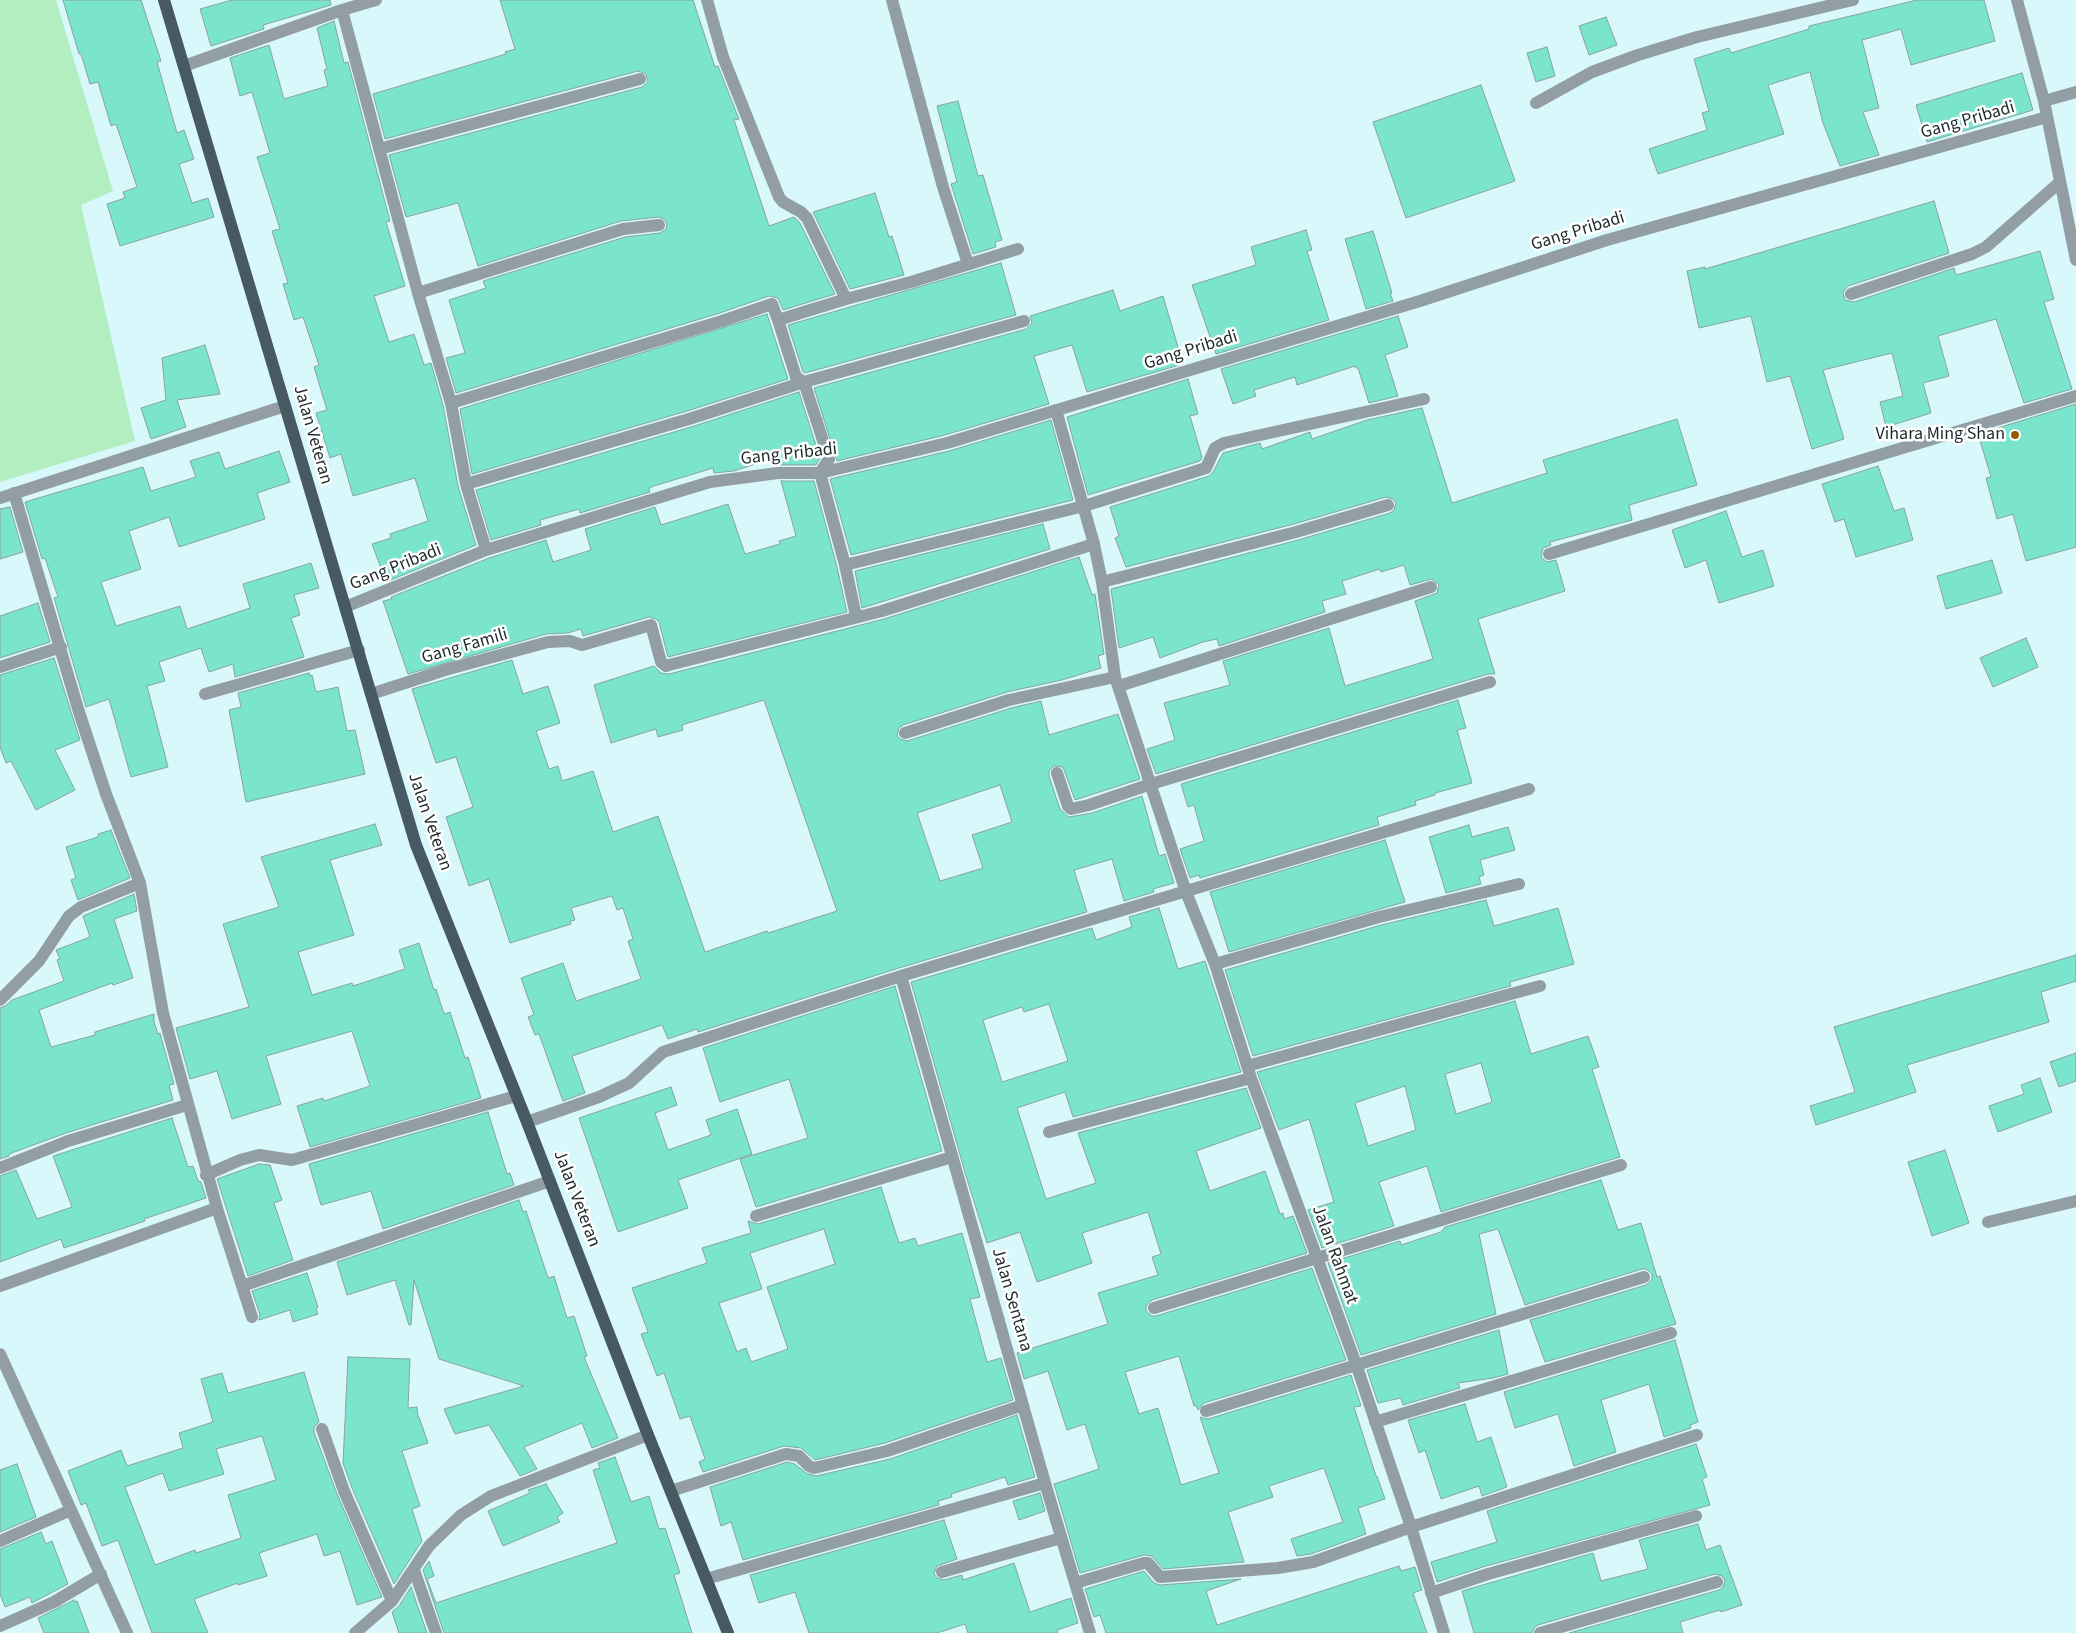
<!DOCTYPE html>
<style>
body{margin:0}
canvas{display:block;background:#d8f8fb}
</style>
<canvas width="2076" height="1633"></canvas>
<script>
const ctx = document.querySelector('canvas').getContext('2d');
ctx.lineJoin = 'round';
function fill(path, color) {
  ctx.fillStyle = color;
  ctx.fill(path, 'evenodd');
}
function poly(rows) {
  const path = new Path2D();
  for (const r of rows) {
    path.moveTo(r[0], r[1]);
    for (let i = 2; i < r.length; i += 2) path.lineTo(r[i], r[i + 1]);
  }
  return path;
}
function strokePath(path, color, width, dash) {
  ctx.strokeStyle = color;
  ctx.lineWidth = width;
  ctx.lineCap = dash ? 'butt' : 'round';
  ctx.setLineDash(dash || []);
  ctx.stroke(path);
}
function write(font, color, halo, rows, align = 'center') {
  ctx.font = font + ' "Source Sans 3",sans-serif';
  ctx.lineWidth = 5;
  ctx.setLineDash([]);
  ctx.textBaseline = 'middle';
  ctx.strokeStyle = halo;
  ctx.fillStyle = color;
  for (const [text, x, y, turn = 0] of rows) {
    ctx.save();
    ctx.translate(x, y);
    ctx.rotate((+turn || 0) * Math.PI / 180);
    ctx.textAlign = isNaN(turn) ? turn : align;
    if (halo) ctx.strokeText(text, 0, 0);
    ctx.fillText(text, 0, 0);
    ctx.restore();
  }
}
fill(poly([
 [0,0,56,0,113,191,81,205,135,441,0,482]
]), '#b2eec0');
const building = poly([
 [63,0,141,0,161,61,157,62,177,133,184,130,194,159,179,164,192,203,208,198,214,217,120,246,107,204,125,198,123,192,137,187,116,124,111,126,98,82,90,84,81,54,79,54,63,0],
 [232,0,330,0,331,5,263,25,264,29,211,46,200,9,232,0],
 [500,0,693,0,715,67,718,66,739,119,734,120,769,226,794,217,800,223,835,294,783,310,778,298,769,296,720,313,456,393,446,358,465,353,449,300,486,288,483,281,625,237,660,233,666,229,667,225,665,220,659,217,621,221,478,266,458,203,406,217,389,155,642,87,648,82,646,74,638,71,385,139,373,94,506,54,505,52,515,49,500,0],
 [1917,0,1984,0,1995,41,1911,65,1901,29,1862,40,1879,108,1863,112,1879,155,1840,166,1823,123,1810,72,1768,85,1784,134,1658,174,1649,149,1707,130,1702,113,1709,111,1694,59,1729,48,1731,53,1809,29,1809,26,1917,0],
 [1606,17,1617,45,1589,55,1579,26,1606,17],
 [334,21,344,63,348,62,390,221,386,222,405,286,374,296,389,342,414,334,424,365,431,363,443,405,458,486,476,545,386,582,372,544,391,538,390,534,428,521,415,478,353,496,341,454,330,458,316,413,327,410,314,367,319,365,303,317,294,320,283,284,288,283,272,231,280,229,257,157,270,153,252,92,240,96,230,58,269,45,284,99,328,86,324,70,327,69,317,28,334,21],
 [1547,47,1555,76,1536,82,1527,53,1547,47],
 [2022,73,2033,110,1927,142,1916,105,2022,73],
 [1481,85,1515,181,1406,218,1373,122,1481,85],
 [958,101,978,176,983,175,1002,240,995,242,996,247,973,254,951,184,957,182,937,106,958,101],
 [875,193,889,237,892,236,904,275,850,289,813,212,875,193],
 [1934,201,1949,253,1848,286,1843,292,1845,300,1854,302,1954,268,1956,275,2040,251,2054,299,2044,302,2072,389,2024,403,1996,319,1938,336,1949,376,1923,383,1931,413,1886,427,1880,402,1903,396,1892,353,1823,370,1844,439,1812,449,1790,376,1767,382,1751,316,1699,328,1687,271,1705,267,1705,269,1934,201],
 [1306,230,1312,250,1307,251,1329,320,1216,354,1192,285,1256,265,1251,247,1306,230],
 [1373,231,1392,293,1390,293,1393,301,1366,309,1345,239,1373,231],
 [1001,263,1016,315,805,373,803,372,788,325,1001,263],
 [1113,290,1120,311,1163,296,1183,364,1087,392,1072,345,1034,356,1049,404,945,435,837,461,814,388,1026,329,1032,323,1030,316,1113,290],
 [767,314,788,379,687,411,472,474,460,409,767,314],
 [1398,316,1408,347,1385,355,1398,396,1369,403,1358,368,1356,368,1355,366,1297,385,1295,377,1254,390,1256,396,1233,404,1221,369,1398,316],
 [205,345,220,394,177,400,186,427,151,439,141,408,166,400,162,358,205,345],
 [1188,379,1198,414,1190,416,1202,457,1200,461,1088,495,1067,417,1188,379],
 [799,392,820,458,816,465,777,465,776,461,772,462,771,459,734,471,714,473,713,468,654,486,649,488,650,492,580,513,579,509,540,520,541,525,491,540,476,490,691,427,799,392],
 [2076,404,2076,547,2026,561,2013,514,1997,519,1986,478,1991,477,1978,434,2076,404],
 [1422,408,1452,503,1547,473,1543,460,1677,419,1697,485,1629,505,1632,520,1550,542,1551,545,1543,548,1541,557,1547,562,1556,560,1565,591,1478,619,1495,674,1488,674,1156,774,1147,749,1175,740,1164,703,1230,685,1223,661,1329,628,1345,686,1433,659,1415,601,1437,593,1439,585,1432,579,1410,585,1404,565,1381,572,1380,569,1342,581,1346,594,1322,601,1325,612,1219,646,1217,639,1203,642,1160,658,1153,637,1119,648,1111,589,1298,540,1390,513,1394,510,1396,503,1393,499,1386,497,1294,524,1126,567,1115,538,1119,536,1110,507,1209,476,1213,472,1223,453,1260,443,1262,449,1310,432,1312,439,1367,420,1422,408],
 [1051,420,1073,500,851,555,830,479,949,451,1051,420],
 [279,451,290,482,257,493,265,519,179,547,169,517,129,531,141,569,101,582,116,626,180,606,187,629,250,608,243,584,311,563,319,588,294,595,300,615,291,618,304,657,235,677,233,664,209,672,201,648,159,662,165,681,147,686,168,767,131,777,109,699,86,707,54,598,58,597,45,558,42,559,25,502,143,467,151,491,196,477,190,461,219,452,225,469,279,451],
 [1878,466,1894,511,1904,508,1913,540,1856,557,1844,519,1835,522,1822,484,1878,466],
 [781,481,814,481,837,567,847,612,668,657,659,622,656,619,649,617,583,636,581,629,568,633,546,634,408,674,383,601,392,599,391,597,489,558,546,540,553,562,591,550,585,529,655,507,661,525,728,504,745,554,780,544,779,541,796,536,781,481],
 [10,507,23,552,0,559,0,509,10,507],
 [1726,511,1742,557,1763,550,1774,586,1719,603,1706,560,1685,568,1672,530,1726,511],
 [1043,524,1050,549,862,608,855,571,1043,524],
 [1079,557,1092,595,1095,594,1104,654,1098,656,1101,668,1062,680,1007,692,903,725,899,728,897,735,900,739,907,741,1011,708,1041,701,1049,735,1118,714,1140,779,1075,800,1063,767,1054,766,1049,771,1049,776,1060,809,1069,817,1092,813,1142,796,1159,856,1165,854,1174,883,1153,889,1154,892,1124,901,1112,859,1074,870,1087,912,899,968,698,1032,697,1029,668,1039,662,1025,572,1056,585,1093,563,1101,539,1034,535,1035,528,1017,534,1015,521,978,563,963,576,1001,641,979,628,941,633,939,623,908,617,910,612,896,571,908,575,920,570,921,571,924,510,943,489,879,469,886,446,817,473,807,456,757,436,763,412,689,512,660,523,694,548,686,560,723,536,731,549,769,558,766,562,781,593,771,613,832,658,816,705,952,767,931,768,933,837,911,764,700,682,725,683,730,658,737,656,729,611,743,594,685,654,666,661,673,669,674,884,619,1079,557],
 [1000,785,1012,822,972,835,983,868,940,881,917,813,1000,785],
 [1992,560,2002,593,1946,609,1937,576,1992,560],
 [38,603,50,642,0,658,0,616,38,603],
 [2026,638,2038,667,1993,687,1980,658,2026,638],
 [54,658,80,740,55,750,75,790,36,810,11,761,6,763,0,747,0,675,54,658],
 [309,673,310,676,312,675,316,692,338,687,347,731,355,730,365,774,246,802,229,710,241,707,238,693,309,673],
 [1458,700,1466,728,1457,730,1472,783,1435,793,1435,795,1415,801,1416,805,1377,817,1379,825,1200,878,1199,875,1190,878,1180,849,1204,841,1194,805,1188,807,1181,784,1458,700],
 [375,824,382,845,330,860,354,935,298,952,312,995,352,983,353,986,405,969,399,950,419,943,434,990,436,989,444,1014,450,1012,465,1058,468,1057,481,1098,310,1147,297,1106,323,1098,324,1101,370,1086,352,1031,266,1056,281,1104,232,1119,217,1071,190,1079,176,1028,249,1007,223,924,279,907,261,857,375,824],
 [1469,825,1472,837,1508,827,1515,850,1480,860,1484,875,1479,877,1481,884,1446,893,1429,837,1469,825],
 [111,830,130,878,78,900,71,880,76,878,66,847,98,837,98,834,111,830],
 [1385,840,1405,902,1229,952,1210,892,1385,840],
 [134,894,137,911,114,919,133,978,113,985,112,983,39,1010,51,1047,95,1035,95,1032,154,1014,154,1022,158,1034,160,1033,174,1084,169,1085,173,1100,66,1133,9,1154,9,1156,0,1159,0,1008,5,1006,12,1000,64,981,57,960,60,959,56,950,90,937,83,916,134,894],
 [1486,900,1494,926,1558,908,1574,964,1510,982,1511,986,1253,1056,1225,970,1381,925,1486,900],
 [1159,908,1178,969,1205,961,1241,1072,1073,1117,1065,1092,1017,1108,1046,1199,1096,1183,1078,1133,1246,1088,1261,1128,1196,1151,1210,1191,1265,1171,1280,1214,1283,1213,1284,1219,1293,1216,1307,1253,1152,1300,1146,1306,1146,1311,1152,1316,1156,1316,1312,1268,1346,1360,1204,1403,1198,1410,1196,1405,1194,1406,1179,1356,1125,1372,1139,1414,1158,1408,1181,1485,1219,1473,1200,1417,1208,1419,1351,1375,1361,1406,1354,1407,1376,1476,1377,1476,1385,1499,1358,1508,1366,1534,1311,1554,1297,1556,1291,1539,1343,1522,1324,1468,1269,1486,1273,1497,1228,1512,1244,1562,1163,1569,1152,1556,1144,1555,1080,1573,1054,1484,1099,1469,1085,1424,1067,1430,1048,1371,1024,1379,1017,1353,1108,1324,1098,1293,1158,1275,1152,1257,1161,1254,1148,1212,1082,1233,1092,1263,1037,1282,1020,1232,987,1243,966,1176,911,982,1092,928,1096,940,1132,927,1129,917,1159,908],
 [1049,1004,1068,1061,1002,1082,983,1020,1022,1007,1024,1012,1049,1004],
 [2076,955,2076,981,2041,992,2049,1022,1907,1065,1916,1092,1816,1125,1810,1106,1855,1092,1834,1027,2076,955],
 [895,986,942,1151,756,1207,740,1159,808,1138,789,1079,720,1102,703,1048,895,986],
 [1515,1001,1531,1054,1588,1036,1599,1067,1592,1069,1620,1157,1441,1212,1427,1166,1379,1182,1394,1226,1322,1248,1308,1210,1334,1202,1309,1119,1279,1130,1257,1072,1515,1001],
 [1481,1063,1492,1102,1456,1114,1445,1074,1481,1063],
 [1405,1086,1416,1130,1368,1146,1355,1103,1405,1086],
 [2076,1053,2076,1081,2059,1087,2050,1062,2076,1053],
 [2040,1078,2052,1112,1998,1132,1989,1106,2024,1094,2021,1085,2040,1078],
 [671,1087,677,1105,655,1113,668,1150,711,1135,706,1120,737,1109,752,1154,678,1180,688,1208,618,1232,579,1118,671,1087],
 [488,1112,507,1174,510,1173,514,1185,383,1229,371,1191,321,1205,309,1164,488,1112],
 [172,1118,188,1167,193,1166,198,1181,201,1182,206,1198,144,1219,145,1221,64,1248,61,1239,0,1262,0,1176,16,1170,37,1219,72,1207,53,1156,172,1118],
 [1945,1150,1969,1223,1932,1236,1908,1162,1945,1150],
 [259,1164,270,1165,282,1200,274,1203,293,1260,248,1276,217,1179,259,1164],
 [1601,1180,1618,1230,1641,1223,1657,1277,1660,1276,1676,1324,1545,1362,1530,1320,1646,1285,1652,1279,1652,1274,1646,1269,1642,1269,1525,1305,1498,1229,1479,1234,1496,1314,1361,1355,1328,1263,1400,1241,1401,1245,1441,1232,1445,1227,1601,1180],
 [881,1187,899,1243,915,1238,918,1246,962,1233,980,1297,970,1299,987,1362,1001,1358,1013,1400,885,1443,815,1460,801,1448,784,1446,703,1472,699,1462,705,1459,690,1416,680,1419,664,1373,657,1376,641,1334,648,1332,632,1288,707,1263,702,1248,751,1233,748,1221,758,1224,881,1187],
 [824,1229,835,1264,767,1287,788,1349,751,1362,746,1348,737,1352,719,1303,762,1289,750,1253,824,1229],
 [519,1200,523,1212,526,1211,548,1278,554,1276,567,1318,574,1316,587,1356,584,1357,618,1438,592,1448,582,1423,524,1447,537,1469,520,1476,489,1425,455,1434,444,1409,524,1386,439,1359,414,1280,411,1325,409,1325,395,1280,347,1295,337,1262,519,1200],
 [307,1273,318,1307,316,1308,318,1314,293,1322,290,1310,259,1320,260,1315,252,1291,307,1273],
 [1499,1330,1508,1374,1493,1378,1458,1383,1460,1388,1403,1405,1401,1398,1378,1403,1367,1370,1499,1330],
 [1675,1340,1698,1422,1690,1425,1691,1428,1664,1437,1649,1384,1601,1400,1616,1452,1574,1466,1558,1414,1515,1428,1504,1392,1675,1340],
 [348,1357,410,1359,408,1408,417,1407,418,1417,419,1417,428,1443,402,1451,420,1506,412,1509,422,1541,394,1584,352,1488,343,1463,348,1357],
 [304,1372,319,1422,314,1427,314,1432,337,1494,382,1597,357,1605,340,1551,324,1556,317,1534,259,1553,267,1576,238,1585,238,1583,194,1599,208,1633,152,1633,118,1540,102,1546,86,1503,81,1505,68,1471,121,1450,127,1466,183,1448,179,1433,213,1422,201,1379,222,1373,228,1393,304,1372],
 [262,1436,276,1480,228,1495,241,1538,196,1553,195,1550,155,1565,125,1487,163,1473,169,1491,224,1474,216,1449,262,1436],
 [1465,1404,1477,1442,1491,1437,1507,1487,1482,1496,1479,1486,1441,1499,1425,1450,1419,1453,1408,1420,1465,1404],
 [1017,1415,1035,1477,1008,1485,1005,1477,951,1494,952,1497,938,1501,939,1505,743,1560,731,1522,721,1526,710,1487,787,1462,795,1464,806,1473,816,1476,890,1459,1017,1415],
 [1696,1444,1707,1477,1702,1479,1710,1505,1486,1566,1437,1582,1431,1562,1497,1542,1487,1511,1696,1444],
 [615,1457,631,1502,649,1496,659,1529,665,1528,680,1573,674,1575,692,1633,444,1633,423,1570,429,1561,434,1576,427,1579,436,1603,617,1543,593,1470,600,1468,598,1463,615,1457],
 [17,1464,36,1517,0,1532,0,1470,17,1464],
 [546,1484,563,1513,557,1517,560,1522,503,1546,488,1511,530,1493,528,1490,546,1484],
 [1040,1493,1045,1511,1019,1520,1013,1501,1040,1493],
 [944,1520,957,1559,937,1566,934,1574,937,1578,944,1580,962,1575,963,1580,1014,1563,1030,1612,1071,1598,1078,1623,1057,1630,1058,1633,968,1633,965,1624,937,1633,809,1633,795,1592,759,1603,750,1575,944,1520],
 [1698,1524,1706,1550,1720,1545,1742,1605,1721,1612,1720,1610,1680,1622,1683,1633,1569,1633,1719,1590,1723,1587,1725,1580,1722,1576,1715,1574,1538,1625,1534,1628,1532,1633,1474,1633,1462,1591,1593,1553,1601,1581,1648,1569,1639,1540,1698,1524],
 [41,1532,46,1544,52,1541,68,1584,32,1603,30,1597,5,1607,0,1594,0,1549,41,1532],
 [1399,1566,1401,1571,1415,1567,1422,1590,1413,1593,1427,1633,1106,1633,1100,1615,1094,1617,1085,1589,1144,1571,1154,1583,1160,1585,1241,1579,1206,1591,1217,1625,1399,1566],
 [411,1587,427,1633,399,1633,392,1612,399,1606,411,1587],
 [74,1600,75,1602,77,1601,89,1633,44,1633,38,1618,74,1600]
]);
fill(building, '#7ae4cd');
strokePath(building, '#87a49d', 1);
strokePath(poly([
 [707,0,723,57,779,197,783,202,801,212,807,218,846,299],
 [892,0,943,187,968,264],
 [2017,0,2044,101,2076,260],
 [342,10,418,293,451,403,466,484,486,550],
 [184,66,342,10,376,0],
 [2044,101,2076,92],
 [1536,103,1592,72,1638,55,1697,37,1853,0],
 [379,149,640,79],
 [418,293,623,229,659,225],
 [1851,294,1972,254,1986,247,2060,182],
 [778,320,796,377,804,382,829,459,820,473,845,565,856,616],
 [451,403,722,321,772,304,778,320,846,299,911,282,1018,249],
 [1056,410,1094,544,1102,582,1115,677,1186,892,1215,964,1251,1078,1356,1364,1411,1527,1444,1633],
 [466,484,689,419,804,382,1024,321],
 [0,498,285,406],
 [1549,554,2076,396],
 [845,565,1084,506,1206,468,1215,448,1224,443,1424,399],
 [1102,582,1296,532,1388,505],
 [345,607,486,550,710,482,778,473,820,473,947,443,1420,301,1607,240,2047,117],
 [0,667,61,647],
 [1119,686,1431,587],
 [205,694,359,650],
 [371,694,445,670,548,642,570,641,582,645,651,625,661,662,666,666,669,665,882,611,1094,544],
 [905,733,1009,700,1115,677],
 [1057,773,1068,806,1071,809,1089,805,1151,784,1490,682],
 [1215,964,1379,917,1519,884],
 [901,976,1045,1483,1090,1633],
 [0,1000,39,961,69,916,81,907,140,883],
 [1247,1066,1540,986],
 [527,1122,599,1097,629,1083,663,1052,901,976,1529,789],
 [1049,1132,1251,1078],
 [0,1168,68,1141,187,1105],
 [206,1175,240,1160,259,1155,292,1160,516,1096],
 [217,1208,252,1317],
 [756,1216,952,1157],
 [1988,1222,2076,1201],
 [0,1286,217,1208,163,1013,140,883,106,794,79,712,14,493],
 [242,1286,550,1181],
 [1154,1308,1621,1165],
 [0,1354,127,1633],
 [1206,1411,1644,1277],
 [1375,1422,1671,1333],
 [322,1429,344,1491,392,1601],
 [671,1491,786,1454,799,1456,809,1466,814,1468,887,1451,1023,1405],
 [0,1541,71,1510],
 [414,1570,436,1633],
 [942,1572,1061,1538],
 [706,1579,1045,1483],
 [1075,1583,1144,1563,1148,1563,1160,1577,1278,1568,1313,1562,1411,1527,1697,1435],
 [1431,1593,1488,1574,1696,1516],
 [0,1626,54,1602,101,1574],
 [355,1633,392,1601,429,1546,461,1515,491,1496,648,1435],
 [1540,1633,1717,1582]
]), '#939ea4', 12);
strokePath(poly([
 [164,0,416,845,527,1122,648,1435,728,1633]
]), '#475a64', 12);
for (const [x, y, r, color] of [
 [2015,435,5,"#8c5b05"]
]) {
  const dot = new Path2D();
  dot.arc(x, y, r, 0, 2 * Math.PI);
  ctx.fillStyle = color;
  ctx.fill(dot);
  strokePath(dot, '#fefefe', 2);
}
write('18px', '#1d292b', '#fefefe', [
 ["Gang Pribadi",1968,121,-16],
 ["Gang Pribadi",1578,232,-17],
 ["Gang Pribadi",1191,351,-17],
 ["Jalan Veteran",312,435,74],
 ["Gang Pribadi",789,455,-6],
 ["Gang Pribadi",396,568,-22],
 ["Gang Famili",465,647,-16],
 ["Jalan Veteran",429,822,71],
 ["Jalan Veteran",576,1199,69],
 ["Jalan Rahmat",1334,1255,70],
 ["Jalan Sentana",1011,1300,74]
]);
write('18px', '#1d292b', '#fefefe', [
 ["Vihara Ming Shan",2005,435]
], 'right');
</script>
